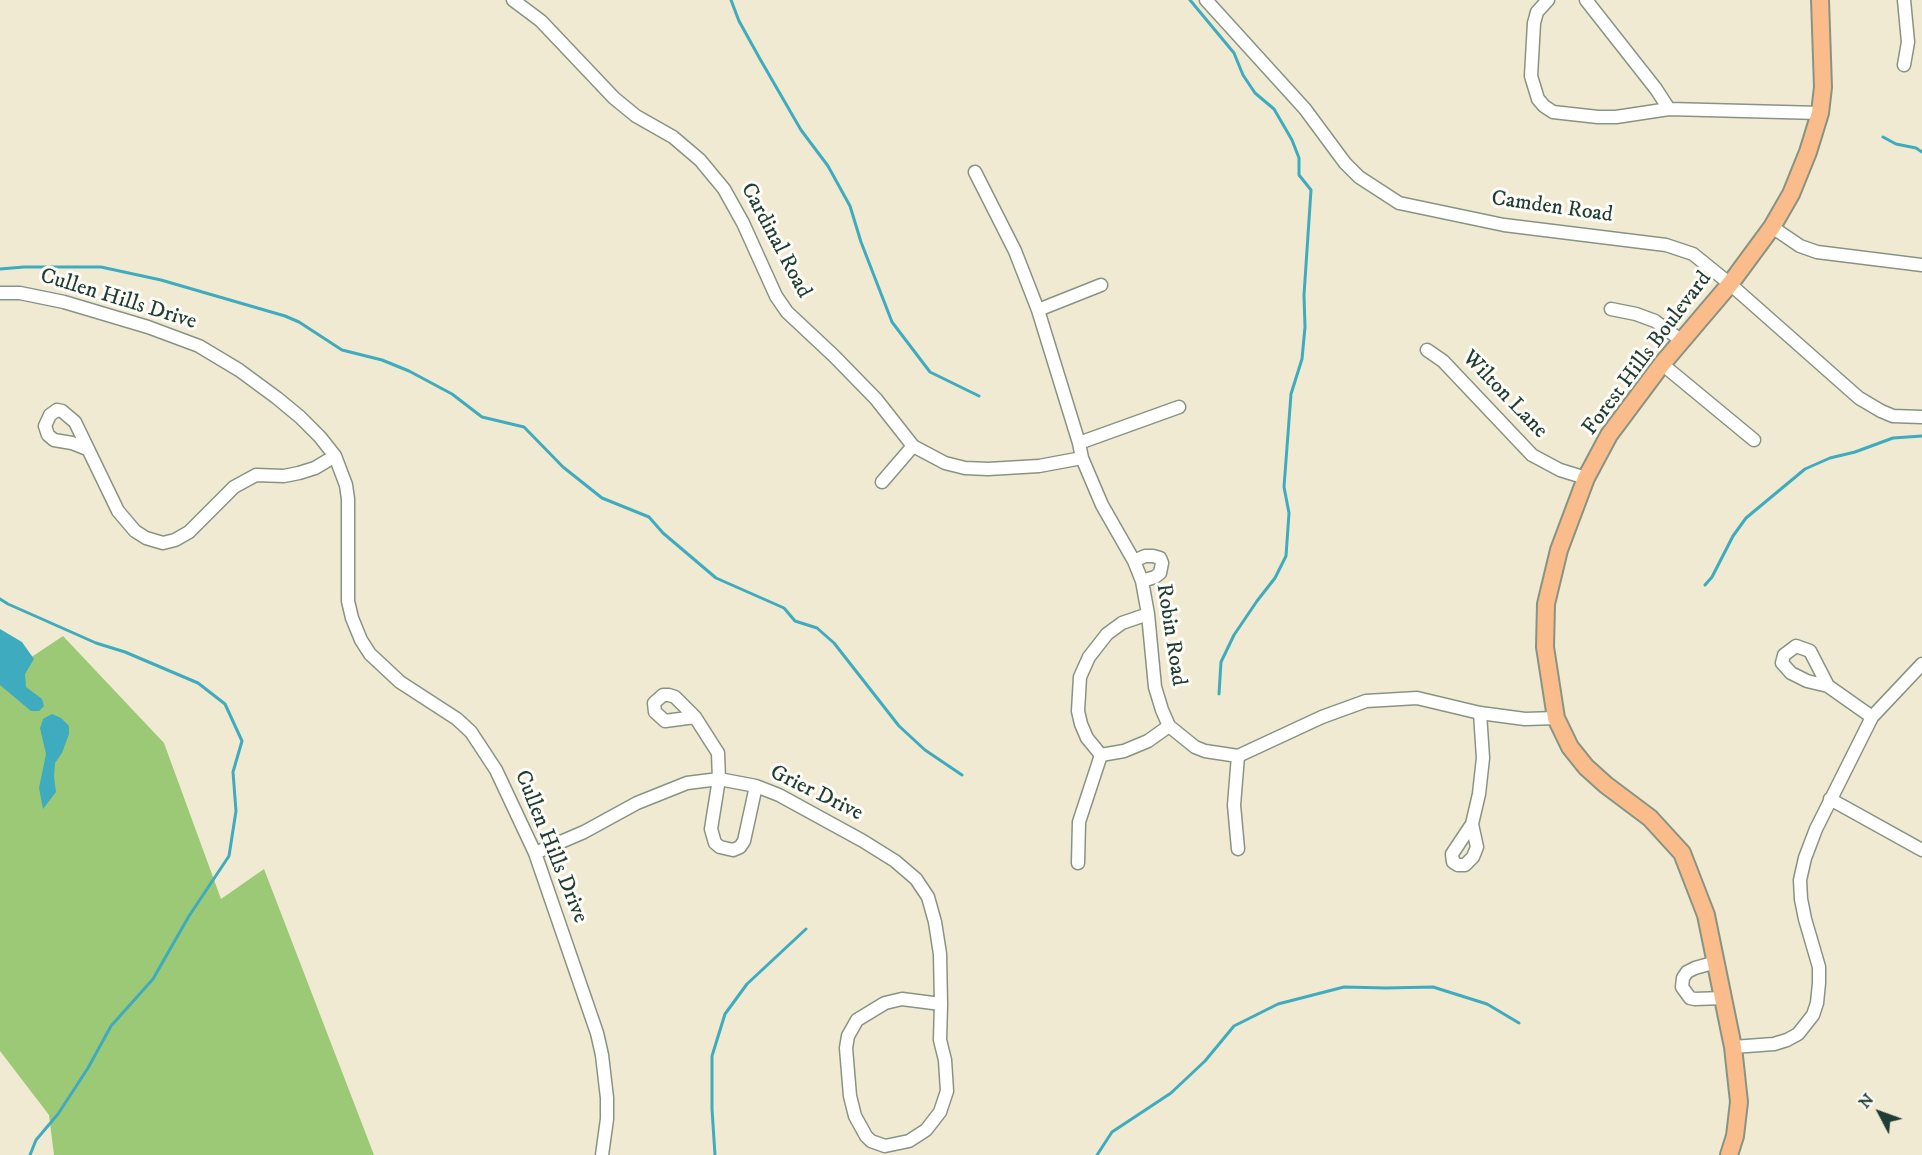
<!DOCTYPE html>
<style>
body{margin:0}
#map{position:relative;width:1922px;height:1155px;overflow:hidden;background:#f0ead2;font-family:"IM FELL DW Pica",serif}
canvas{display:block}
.north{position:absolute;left:1850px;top:1083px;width:60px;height:60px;-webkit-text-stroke:4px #fdfcf7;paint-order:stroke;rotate:311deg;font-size:16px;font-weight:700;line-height:24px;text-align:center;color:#1f3d34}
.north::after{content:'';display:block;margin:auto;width:21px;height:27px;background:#1f3d34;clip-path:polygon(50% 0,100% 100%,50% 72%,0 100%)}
</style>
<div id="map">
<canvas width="1922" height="1155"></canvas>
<div class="north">N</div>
</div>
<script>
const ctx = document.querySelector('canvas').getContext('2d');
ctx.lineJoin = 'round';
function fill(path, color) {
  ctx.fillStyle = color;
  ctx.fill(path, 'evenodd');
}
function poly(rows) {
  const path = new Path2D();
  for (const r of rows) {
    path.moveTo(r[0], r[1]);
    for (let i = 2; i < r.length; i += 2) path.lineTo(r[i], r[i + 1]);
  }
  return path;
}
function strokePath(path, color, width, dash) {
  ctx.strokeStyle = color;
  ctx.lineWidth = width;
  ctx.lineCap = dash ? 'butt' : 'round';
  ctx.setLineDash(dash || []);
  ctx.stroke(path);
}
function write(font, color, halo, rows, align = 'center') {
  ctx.font = font + ' "IM FELL DW Pica",serif';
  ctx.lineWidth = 6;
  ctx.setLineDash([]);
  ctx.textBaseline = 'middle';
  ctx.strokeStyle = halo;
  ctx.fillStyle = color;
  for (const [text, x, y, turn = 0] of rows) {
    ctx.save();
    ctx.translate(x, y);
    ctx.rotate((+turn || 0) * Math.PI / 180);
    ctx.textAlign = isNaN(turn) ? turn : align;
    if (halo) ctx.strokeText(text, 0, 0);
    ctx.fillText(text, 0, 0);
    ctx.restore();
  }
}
fill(poly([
 [63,636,164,743,221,899,264,869,374,1155,54,1155,49,1115,0,1051,0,678]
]), '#9bc976');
fill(poly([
 [0,629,22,642,34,659,25,674,26,687,42,699,44,706,39,711,31,711,0,685],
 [52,714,61,718,69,726,69,734,62,753,55,763,54,777,56,792,43,809,39,788,46,754,40,728,43,719]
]), '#3fabbe');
strokePath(poly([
 [731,0,739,21,760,59,801,130,828,166,850,206,861,242,892,322,930,372,979,396],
 [1190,0,1234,53,1243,75,1255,93,1274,109,1292,140,1299,158,1299,175,1311,190,1304,295,1305,327,1302,359,1291,394,1284,487,1289,513,1286,556,1275,578,1257,601,1234,635,1221,662,1219,694],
 [1883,137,1896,144,1916,148,1922,152],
 [0,269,24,267,101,267,161,280,285,316,299,322,342,350,382,360,409,371,452,394,482,417,524,427,563,467,602,498,649,517,663,533,716,578,784,608,795,621,817,628,834,643,899,726,925,750,962,775],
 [1705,585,1712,577,1733,536,1746,518,1805,469,1830,458,1855,452,1893,438,1922,436],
 [0,599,8,604,96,643,125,652,198,683,225,704,242,741,233,772,236,811,229,856,189,916,153,979,111,1026,88,1068,58,1114,36,1140,30,1155],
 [715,1155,712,1109,712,1056,725,1014,747,984,806,929],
 [1097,1155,1112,1132,1171,1093,1205,1061,1234,1026,1278,1004,1344,987,1386,988,1433,987,1487,1004,1519,1023]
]), '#3fabbe', 3);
const minor = poly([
 [513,0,541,21,614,98,636,116,673,137,700,160,724,189,743,223,776,296,787,312,834,356,876,399,913,446,945,463,965,468,988,469,1039,466,1082,458],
 [1206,0,1305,109,1345,163,1359,177,1399,203,1504,225,1666,245,1693,254,1730,284,1859,398,1881,411,1893,416,1922,417],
 [1548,0,1537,12,1534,23,1531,76,1538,99,1544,106,1553,112,1598,117,1616,117,1669,109],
 [1586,0,1656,89,1669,109,1820,113],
 [1904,0,1908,42,1904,65],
 [975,172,1015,251,1038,310,1079,443,1082,458,1102,505,1134,561,1142,581,1148,614,1155,687,1162,710,1169,726,1195,747,1205,751,1238,756,1322,717,1366,701,1417,698,1480,713,1525,719,1556,718],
 [1772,227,1800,246,1817,252,1922,265],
 [0,293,20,293,64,302,148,327,199,346,239,370,277,398,300,417,320,437,335,456,346,485,348,499,348,601,352,618,361,640,370,654,400,682,457,719,471,732,496,770,535,853,597,1033,602,1055,607,1098,607,1119,602,1155],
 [1611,309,1636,314,1655,321,1682,341],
 [1038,310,1101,285],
 [1427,350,1443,361,1532,455,1560,470,1586,478],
 [1662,364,1754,440],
 [1079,443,1179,407],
 [87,449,72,443,54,440,48,435,45,426,50,415,57,410,62,411,75,422,118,511,135,531,146,538,163,543,175,540,189,532,234,487,256,475,284,476,299,473,315,468,335,456],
 [882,482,913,446],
 [1134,561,1145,556,1153,556,1160,558,1162,563,1160,573,1155,577,1142,581],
 [1148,614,1122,623,1107,634,1089,657,1080,677,1078,711,1081,724,1087,738,1101,755,1124,751,1148,741,1169,726],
 [1828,686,1807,681,1791,673,1782,663,1784,655,1796,646,1810,651,1828,686,1872,717],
 [695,717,665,721,655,712,654,703,663,695,669,695,675,697,695,717,718,753,719,779,711,829,715,843,720,847,733,850,740,847,744,841,756,786],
 [1830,799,1922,850],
 [1472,824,1477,847,1473,857,1465,865,1458,865,1453,862,1452,854,1472,824,1479,794,1483,758,1480,713],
 [1238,849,1234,805,1238,756],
 [535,853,584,832,637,803,687,783,719,779,756,786,779,795,863,841,895,861,916,879,928,897,935,922,940,954,941,1004],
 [1078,863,1079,822,1101,755],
 [1716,962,1695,968,1687,972,1683,978,1682,987,1690,998,1695,999,1723,998],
 [902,999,941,1004,940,1040,945,1060,947,1091,940,1112,926,1130,909,1141,885,1146,871,1141,866,1136,855,1116,850,1096,846,1048,848,1036,857,1020,885,1003,902,999],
 [1733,1047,1774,1044,1787,1040,1798,1034,1813,1015,1817,1003,1819,983,1819,967,1805,919,1801,899,1800,880,1805,858,1816,829,1872,717,1922,664]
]);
const major = poly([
 [1729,1155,1735,1136,1739,1102,1733,1047,1706,915,1682,853,1650,818,1606,785,1586,767,1570,747,1556,718,1545,647,1546,604,1559,550,1586,478,1609,435,1662,364,1730,284,1772,227,1791,194,1808,152,1820,113,1823,87,1820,0]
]);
strokePath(minor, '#889483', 15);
strokePath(major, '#889483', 20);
strokePath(minor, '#fff', 12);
strokePath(major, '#fabc8b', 16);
write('22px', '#1f3d34', '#fdfcf7', [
 ["Camden Road",1552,208,8],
 ["Cardinal Road",775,241,62],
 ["Cullen Hills Drive",118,300,17],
 ["Forest Hills Boulevard",1648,354,-53],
 ["Wilton Lane",1504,395,46],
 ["Robin Road",1170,635,81],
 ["Grier Drive",816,794,26],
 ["Cullen Hills Drive",550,847,68]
]);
</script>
